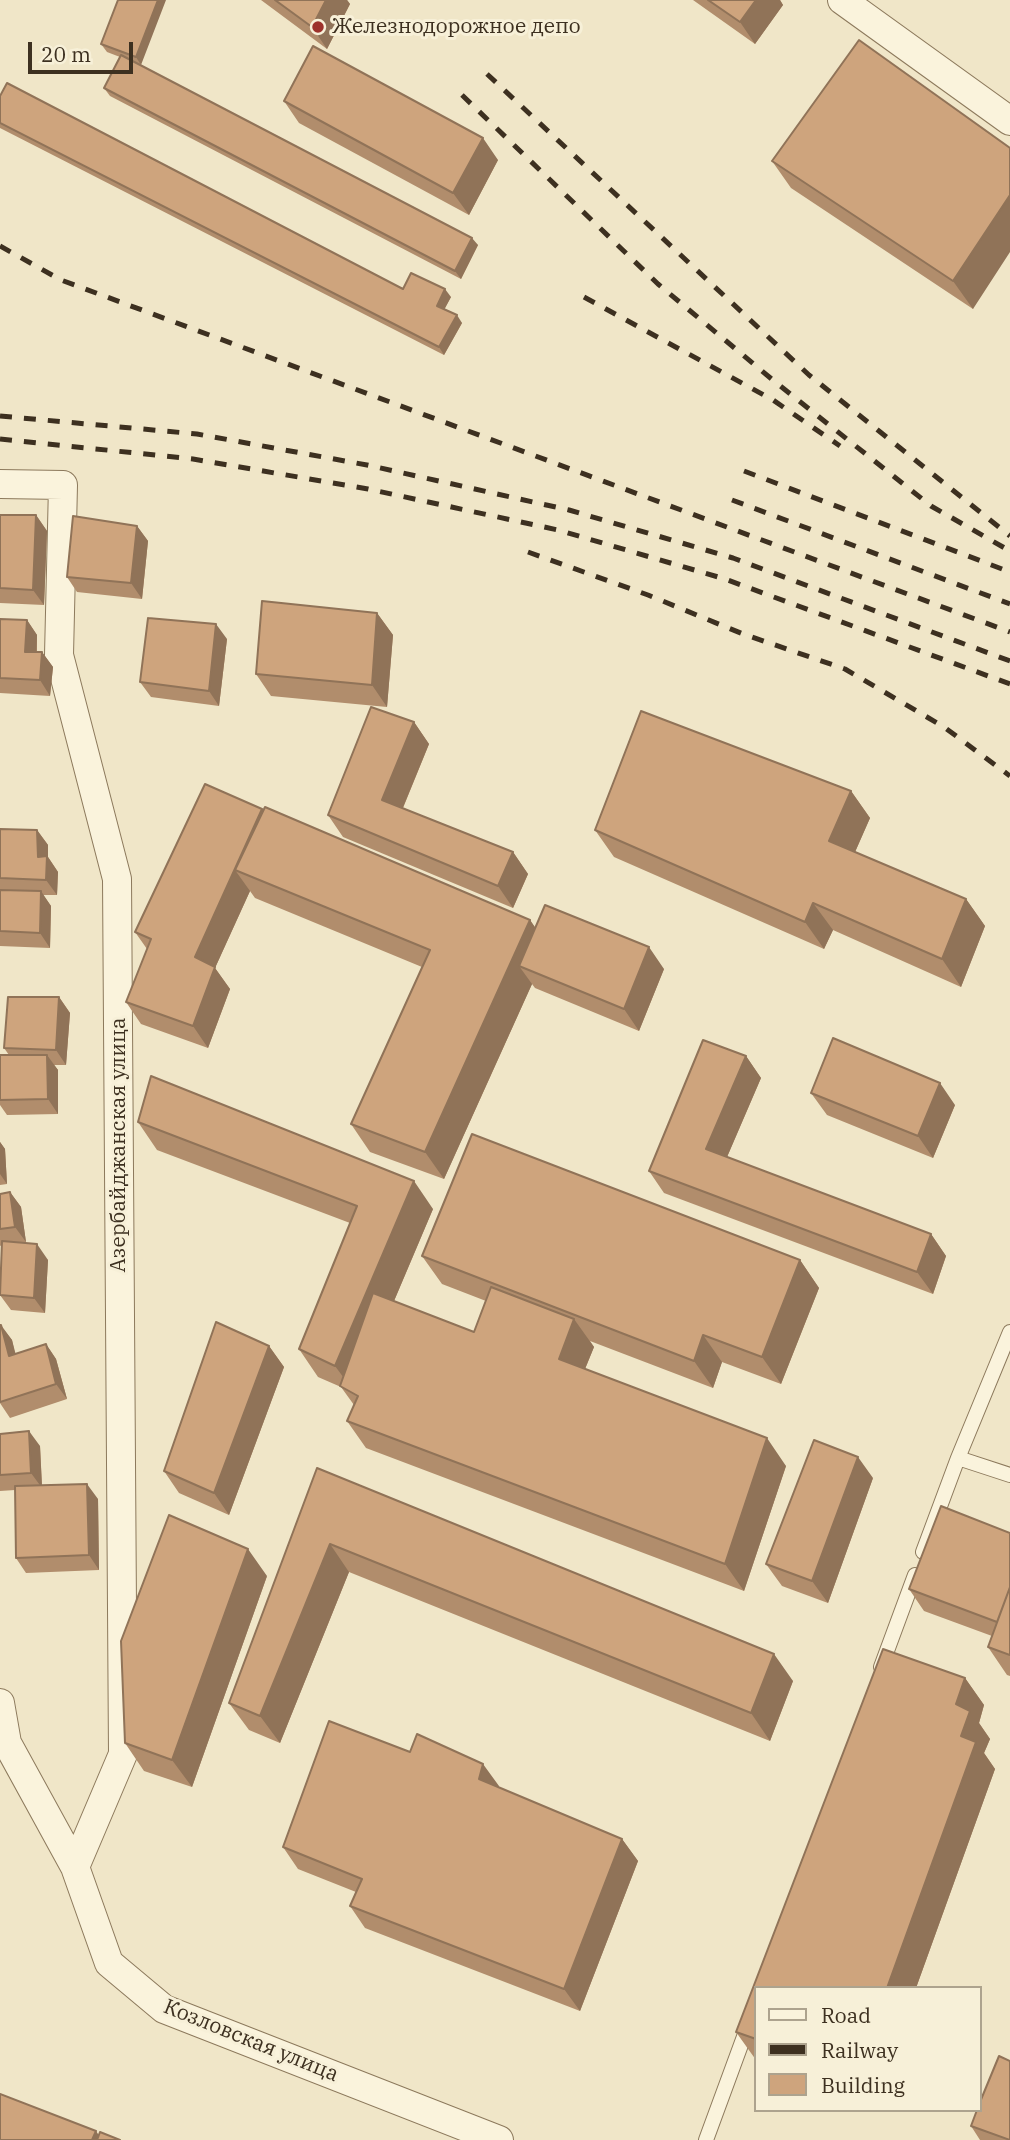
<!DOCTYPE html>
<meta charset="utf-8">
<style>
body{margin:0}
#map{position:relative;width:1010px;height:2140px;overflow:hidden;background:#f0e6c8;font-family:"IBM Plex Serif",serif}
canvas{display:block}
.legend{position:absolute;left:754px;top:1986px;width:228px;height:126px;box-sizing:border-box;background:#f7f0d8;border:2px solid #ada38e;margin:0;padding:9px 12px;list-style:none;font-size:21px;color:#3d3020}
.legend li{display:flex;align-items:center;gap:14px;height:35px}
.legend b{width:35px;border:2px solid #ada38e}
.scale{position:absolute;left:28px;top:42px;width:105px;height:32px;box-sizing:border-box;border:4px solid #3d3020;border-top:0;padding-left:9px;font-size:21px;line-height:24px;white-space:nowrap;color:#3d3020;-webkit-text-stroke:5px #f7f0d8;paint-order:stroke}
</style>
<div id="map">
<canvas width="1010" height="2140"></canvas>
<ul class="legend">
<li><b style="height:9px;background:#faf3dc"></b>Road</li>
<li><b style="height:9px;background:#3d3020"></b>Railway</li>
<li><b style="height:19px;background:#cea47d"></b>Building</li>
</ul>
<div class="scale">20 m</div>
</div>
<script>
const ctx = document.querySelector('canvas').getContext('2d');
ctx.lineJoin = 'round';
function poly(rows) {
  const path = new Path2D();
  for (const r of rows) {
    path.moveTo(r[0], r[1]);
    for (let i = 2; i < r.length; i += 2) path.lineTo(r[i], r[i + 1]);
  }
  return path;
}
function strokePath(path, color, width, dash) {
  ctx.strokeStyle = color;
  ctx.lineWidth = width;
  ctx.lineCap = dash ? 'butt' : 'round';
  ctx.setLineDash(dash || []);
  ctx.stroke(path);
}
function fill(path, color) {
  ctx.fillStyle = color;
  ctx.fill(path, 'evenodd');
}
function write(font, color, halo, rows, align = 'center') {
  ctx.font = font + ' "IBM Plex Serif",serif';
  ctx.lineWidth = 6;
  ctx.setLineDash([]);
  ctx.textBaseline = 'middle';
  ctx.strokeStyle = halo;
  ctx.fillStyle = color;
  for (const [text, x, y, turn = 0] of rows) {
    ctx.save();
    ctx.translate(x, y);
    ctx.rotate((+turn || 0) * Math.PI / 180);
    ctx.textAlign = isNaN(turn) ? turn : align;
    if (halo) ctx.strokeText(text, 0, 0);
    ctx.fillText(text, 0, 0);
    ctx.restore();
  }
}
const lane = poly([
 [958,1458,1010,1475],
 [923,1552,958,1458,1010,1332],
 [881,1667,915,1575],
 [706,2140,756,2004]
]);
const street = poly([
 [842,0,1010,121],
 [0,484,63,485,59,655,117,879,123,1754,75,1867],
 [0,1703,7,1743,75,1867,109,1963,164,2009,499,2140]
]);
strokePath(lane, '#8c795c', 16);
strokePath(street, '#8c795c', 30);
strokePath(lane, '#faf3dc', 14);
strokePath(street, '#faf3dc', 28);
strokePath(poly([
 [487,74,809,375,1010,536],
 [462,95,658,284,774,381,931,506,1010,551],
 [0,246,61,280,1010,632],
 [584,297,773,400,840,446],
 [0,416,197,434,367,465,569,510,733,558,1010,661],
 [0,439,193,459,368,489,558,530,725,579,1010,684],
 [744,471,1010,572],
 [732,500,1010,604],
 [528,552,648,595,743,634,845,669,944,727,1010,776]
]), '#3d3020', 5, [12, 12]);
fill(poly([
 [118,0,141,65,478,245,461,279,110,96,104,88,120,57,107,52,101,44],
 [261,0,347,0,350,4,327,49],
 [693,0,780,0,783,5,755,44],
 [0,96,403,289,451,297,444,309,462,323,444,355,0,128],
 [284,101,498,160,469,215,299,123],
 [1010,148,973,309,791,188,772,161],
 [0,515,36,515,47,531,44,605,0,603],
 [137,526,148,541,142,599,77,592,67,577],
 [377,613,393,635,387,707,271,696,256,674],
 [0,619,27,620,37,635,37,652,42,652,53,667,50,696,0,693],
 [227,639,219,706,151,697,140,682],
 [414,722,429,744,403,808,513,852,528,874,513,908,343,837,328,815],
 [851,791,870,818,855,852,966,899,985,926,961,987,833,930,824,949,614,857,595,830],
 [263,811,530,920,535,928,664,969,639,1031,535,988,532,984,444,1179,370,1152,351,1124,422,967,255,898,250,891,215,968,230,989,208,1048,141,1024,126,1002,147,949,135,932],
 [0,829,37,830,48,845,48,857,58,872,57,895,43,895,51,906,50,948,0,946],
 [59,997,70,1013,66,1065,54,1065,58,1070,58,1114,7,1115,0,1105,0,1055,9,1055,4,1048],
 [746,1056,761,1078,727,1157,931,1234,946,1256,933,1294,664,1193,649,1171],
 [811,1093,955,1105,933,1158,827,1115],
 [138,1122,433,1209,394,1301,474,1332,486,1301,442,1284,422,1256,800,1260,819,1288,781,1384,722,1362,713,1388,590,1341,594,1347,585,1369,786,1466,744,1591,366,1448,347,1421,354,1405,341,1387,318,1377,299,1349,350,1223,157,1150],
 [0,1142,5,1149,7,1184,0,1185],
 [10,1192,21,1207,26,1242,19,1243,48,1260,45,1313,11,1310,0,1295,2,1245,0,1246,0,1194],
 [0,1325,12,1340,15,1354,46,1344,56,1359,67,1399,10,1418,0,1403],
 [269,1346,284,1367,229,1515,179,1493,164,1471],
 [0,1434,40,1446,42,1485,98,1499,99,1570,26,1573,16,1558,15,1490,0,1491],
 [317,1468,793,1681,770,1741,349,1572,280,1743,249,1730,229,1703],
 [873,1478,828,1603,782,1586,766,1564],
 [1010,1533,1010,1676,1007,1675,988,1647,992,1636,924,1611,909,1589],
 [267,1576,192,1787,144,1771,125,1743],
 [883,1649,965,1678,984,1705,979,1723,990,1739,984,1753,995,1769,916,1988,756,1988,756,2060,736,2032],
 [499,1786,498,1787,622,1839,638,1861,580,2011,365,1928,350,1906,356,1892,298,1869,283,1847],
 [971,2126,1010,2140,980,2140]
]), '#b18d6c');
fill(poly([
 [158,0,166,0,141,65,136,57],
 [326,0,347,0,350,4,327,49,312,27],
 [756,0,780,0,783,5,755,44,740,22],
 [483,138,498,160,469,215,453,193],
 [1010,195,1010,252,973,309,953,281],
 [472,238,478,245,461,279,455,271],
 [445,289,451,297,442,314,437,306],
 [457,315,462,323,444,355,439,347],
 [36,515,47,531,44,605,33,590],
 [137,526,148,541,142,599,131,583],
 [377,613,393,635,387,707,372,685],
 [27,620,37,635,36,667,25,652],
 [216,624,227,639,219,706,209,691],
 [42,652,53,667,50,696,40,680],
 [414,722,429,744,397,822,382,800],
 [851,791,870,818,848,868,829,841],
 [262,809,278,831,235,870,250,891,215,968,230,989,208,1048,193,1026,195,957],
 [37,830,48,845,48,857,58,872,57,895,46,880,38,857],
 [513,852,528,874,513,908,498,886],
 [41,891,51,906,50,948,40,933],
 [966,899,985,926,961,987,942,959],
 [813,903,833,930,824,949,805,922],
 [530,920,549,947,519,966,532,984,444,1179,425,1152],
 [649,947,664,969,639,1031,624,1009],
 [59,997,70,1013,66,1065,56,1050],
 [47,1055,58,1070,58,1114,48,1099],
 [746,1056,761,1078,721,1171,706,1149],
 [940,1083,955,1105,933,1158,918,1136],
 [0,1142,5,1149,7,1184,0,1174],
 [414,1181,433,1209,355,1393,335,1366],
 [10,1192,21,1207,26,1242,15,1227],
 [931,1234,946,1256,933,1294,917,1272],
 [37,1244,48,1260,45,1313,34,1298],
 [800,1260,819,1288,781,1384,762,1357],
 [574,1319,594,1347,578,1386,559,1359],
 [1,1325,12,1340,20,1371,9,1356],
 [703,1335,722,1362,713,1388,694,1361],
 [46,1344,56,1359,67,1399,56,1384],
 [269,1346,284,1367,229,1515,214,1493],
 [29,1431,40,1446,42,1488,31,1473],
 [767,1438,786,1466,744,1591,725,1564],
 [858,1457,873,1478,828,1603,812,1581],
 [87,1484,98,1499,99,1570,89,1555],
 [330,1544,349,1572,280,1743,260,1716],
 [248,1549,267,1576,192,1787,172,1760],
 [774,1654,793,1681,770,1741,751,1713],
 [965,1678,984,1705,979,1723,990,1739,984,1753,995,1769,916,1988,887,1988,961,1736,956,1704],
 [483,1764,499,1786,494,1801,479,1779],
 [622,1839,638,1861,580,2011,564,1989],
 [96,2131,102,2140,92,2140]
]), '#907358');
const building = poly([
 [118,0,158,0,136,57,101,44,118,0],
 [275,0,326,0,312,27,275,0],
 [708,0,756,0,740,22,708,0],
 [859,40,1010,148,1010,195,953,281,772,161,859,40],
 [313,46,483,138,453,193,284,101,313,46],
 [121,55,472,238,455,271,104,88,121,55],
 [7,83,403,289,411,273,445,289,437,306,457,315,439,347,0,123,0,96,7,83],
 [0,515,36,515,33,590,0,588,0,515],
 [73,516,137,526,131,583,67,577,73,516],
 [262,601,377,613,372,685,256,674,262,601],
 [148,618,216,624,209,691,140,682,148,618],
 [0,619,27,620,25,652,42,652,40,680,0,678,0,619],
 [371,707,414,722,382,800,513,852,498,886,328,815,371,707],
 [641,711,851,791,829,841,966,899,942,959,813,903,805,922,595,830,641,711],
 [205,784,262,809,195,957,215,967,193,1026,126,1002,151,939,135,932,205,784],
 [265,807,530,920,425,1152,351,1124,430,950,235,870,265,807],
 [0,829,37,830,38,857,47,856,46,880,0,878,0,829],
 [0,890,41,891,40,933,0,931,0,890],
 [545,905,649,947,624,1009,519,966,545,905],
 [8,997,59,997,56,1050,4,1048,8,997],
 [833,1038,940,1083,918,1136,811,1093,833,1038],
 [703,1040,746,1056,706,1149,931,1234,917,1272,649,1171,703,1040],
 [0,1055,47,1055,48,1099,0,1100,0,1055],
 [151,1076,414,1181,335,1366,299,1349,357,1206,138,1122,151,1076],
 [472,1134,800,1260,762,1357,703,1335,694,1361,422,1256,472,1134],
 [10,1192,15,1227,0,1229,0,1194,10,1192],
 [2,1241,37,1244,34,1298,0,1295,2,1241],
 [491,1287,574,1319,559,1359,767,1438,725,1564,347,1421,358,1396,340,1386,373,1293,474,1332,491,1287],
 [216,1322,269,1346,214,1493,164,1471,216,1322],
 [0,1325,1,1325,9,1356,46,1344,56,1384,0,1402,0,1325],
 [29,1431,31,1473,0,1475,0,1434,29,1431],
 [814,1440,858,1457,812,1581,766,1564,814,1440],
 [317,1468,774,1654,751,1713,330,1544,260,1716,229,1703,317,1468],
 [87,1484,89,1555,16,1558,15,1486,87,1484],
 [941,1506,1010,1533,1010,1587,997,1622,909,1589,941,1506],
 [169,1515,248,1549,172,1760,125,1743,121,1641,169,1515],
 [1010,1587,1010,1655,988,1647,1010,1587],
 [883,1649,965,1678,956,1704,970,1711,961,1736,976,1742,887,1988,756,1988,756,2039,736,2032,883,1649],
 [329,1721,410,1752,417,1734,483,1764,479,1779,622,1839,564,1989,350,1906,362,1879,283,1847,329,1721],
 [999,2056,1010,2061,1010,2140,971,2126,977,2110,980,2110,980,2102,999,2056],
 [0,2094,96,2131,92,2140,0,2140,0,2094],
 [100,2132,120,2140,97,2140,100,2132]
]);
fill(building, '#cea47d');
strokePath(building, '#907358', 2);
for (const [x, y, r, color] of [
 [318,27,7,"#9d322b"]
]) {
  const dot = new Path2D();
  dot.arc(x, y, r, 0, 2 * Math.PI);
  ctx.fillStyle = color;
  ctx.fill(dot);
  strokePath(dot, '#f7f0d8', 2.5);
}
write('21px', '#3d3020', '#f7f0d8', [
 ["Железнодорожное депо",332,27]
], 'left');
write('21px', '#3d3020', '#f7f0d8', [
 ["Азербайджанская улица",119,1145,-90],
 ["Козловская улица",251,2041,22]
]);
</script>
